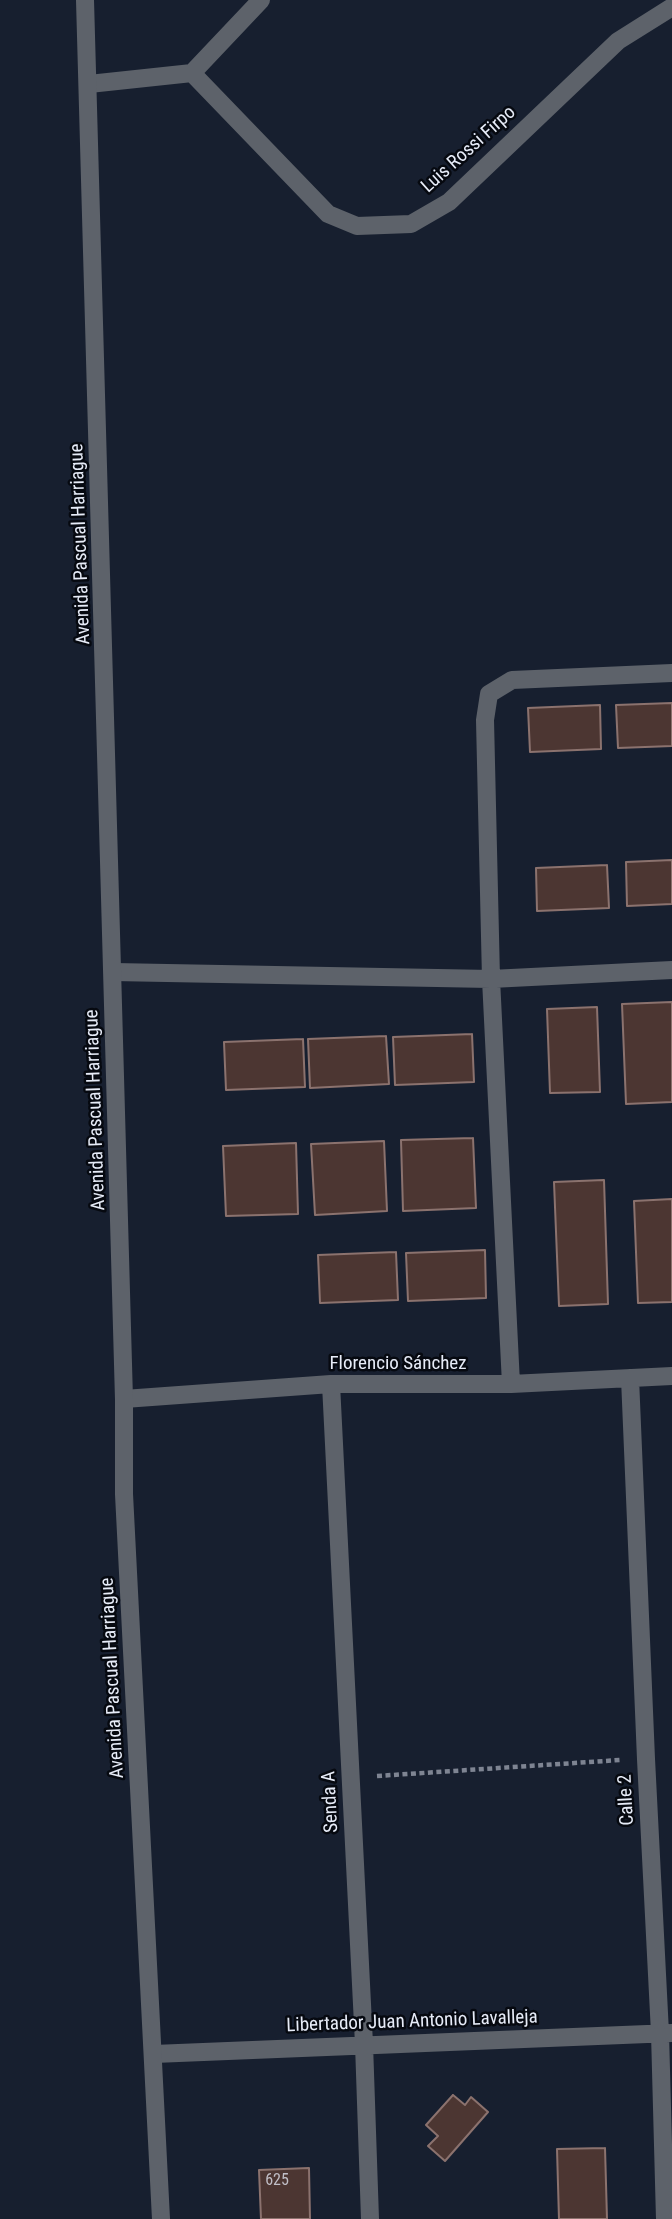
<!DOCTYPE html>
<meta charset="utf-8">
<style>
body{margin:0}
canvas{display:block;background:#171f2f}
</style>
<canvas width="672" height="2219"></canvas>
<script>
const ctx = document.querySelector('canvas').getContext('2d');
ctx.lineJoin = 'round';
function fill(path, color) {
  ctx.fillStyle = color;
  ctx.fill(path, 'evenodd');
}
function poly(rows) {
  const path = new Path2D();
  for (const r of rows) {
    path.moveTo(r[0], r[1]);
    for (let i = 2; i < r.length; i += 2) path.lineTo(r[i], r[i + 1]);
  }
  return path;
}
function strokePath(path, color, width, dash) {
  ctx.strokeStyle = color;
  ctx.lineWidth = width;
  ctx.lineCap = dash ? 'butt' : 'round';
  ctx.setLineDash(dash || []);
  ctx.stroke(path);
}
function write(font, color, halo, rows, align = 'center') {
  ctx.font = font + ' "Roboto Condensed",sans-serif';
  ctx.lineWidth = 5;
  ctx.setLineDash([]);
  ctx.textBaseline = 'middle';
  ctx.strokeStyle = halo;
  ctx.fillStyle = color;
  for (const [text, x, y, turn = 0] of rows) {
    ctx.save();
    ctx.translate(x, y);
    ctx.rotate((+turn || 0) * Math.PI / 180);
    ctx.textAlign = isNaN(turn) ? turn : align;
    if (halo) ctx.strokeText(text, 0, 0);
    ctx.fillText(text, 0, 0);
    ctx.restore();
  }
}
const building = poly([
 [672,703,672,746,618,748,616,705,672,703],
 [600,705,601,749,530,752,528,708,600,705],
 [672,860,672,904,627,906,626,862,672,860],
 [607,865,609,908,537,911,536,868,607,865],
 [672,1002,672,1102,626,1104,622,1004,672,1002],
 [597,1007,600,1092,550,1093,547,1009,597,1007],
 [472,1034,474,1082,395,1085,393,1037,472,1034],
 [386,1036,389,1084,310,1088,308,1039,386,1036],
 [303,1039,305,1087,226,1090,224,1042,303,1039],
 [473,1138,476,1208,403,1211,401,1140,473,1138],
 [384,1141,387,1211,315,1215,311,1144,384,1141],
 [296,1143,298,1214,226,1216,223,1146,296,1143],
 [604,1180,608,1304,559,1306,554,1182,604,1180],
 [672,1199,672,1302,638,1303,634,1201,672,1199],
 [485,1250,486,1298,408,1301,406,1253,485,1250],
 [396,1252,398,1300,320,1303,318,1255,396,1252],
 [453,2095,465,2105,471,2097,488,2112,445,2161,428,2146,438,2136,426,2125,453,2095],
 [605,2148,607,2219,559,2219,557,2149,605,2148],
 [309,2168,310,2219,261,2219,259,2170,309,2168]
]);
fill(building, '#4c3632');
strokePath(building, '#8b726e', 2);
strokePath(poly([
 [377,1776,620,1760]
]), '#7e8492', 4.5, [5, 3.5]);
strokePath(poly([
 [192,73,328,214,357,226,411,224,449,202,618,41,672,7],
 [89,84,192,73,261,0],
 [113,972,491,979,672,970],
 [630,1378,646,1759,660,2033,665,2219],
 [331,1384,364,2044,370,2219],
 [511,1384,491,979,485,720,489,694,512,680,672,673],
 [124,1399,331,1384,511,1384,672,1376],
 [154,2054,672,2033]
]), '#5d626a', 18);
strokePath(poly([
 [85,0,124,1399,124,1494,161,2219]
]), '#5d626a', 18);
write('16px', '#c0bec6', null, [
 ["625",277,2181]
]);
write('19px', '#e7ecf8', '#060910', [
 ["Luis Rossi Firpo",469,150,-42],
 ["Avenida Pascual Harriague",81,544,-92],
 ["Avenida Pascual Harriague",96,1110,-92],
 ["Florencio Sánchez",398,1364],
 ["Avenida Pascual Harriague",113,1678,-93],
 ["Calle 2",627,1800,-93],
 ["Senda A",331,1802,-93],
 ["Libertador Juan Antonio Lavalleja",412,2022,-2]
]);
</script>
